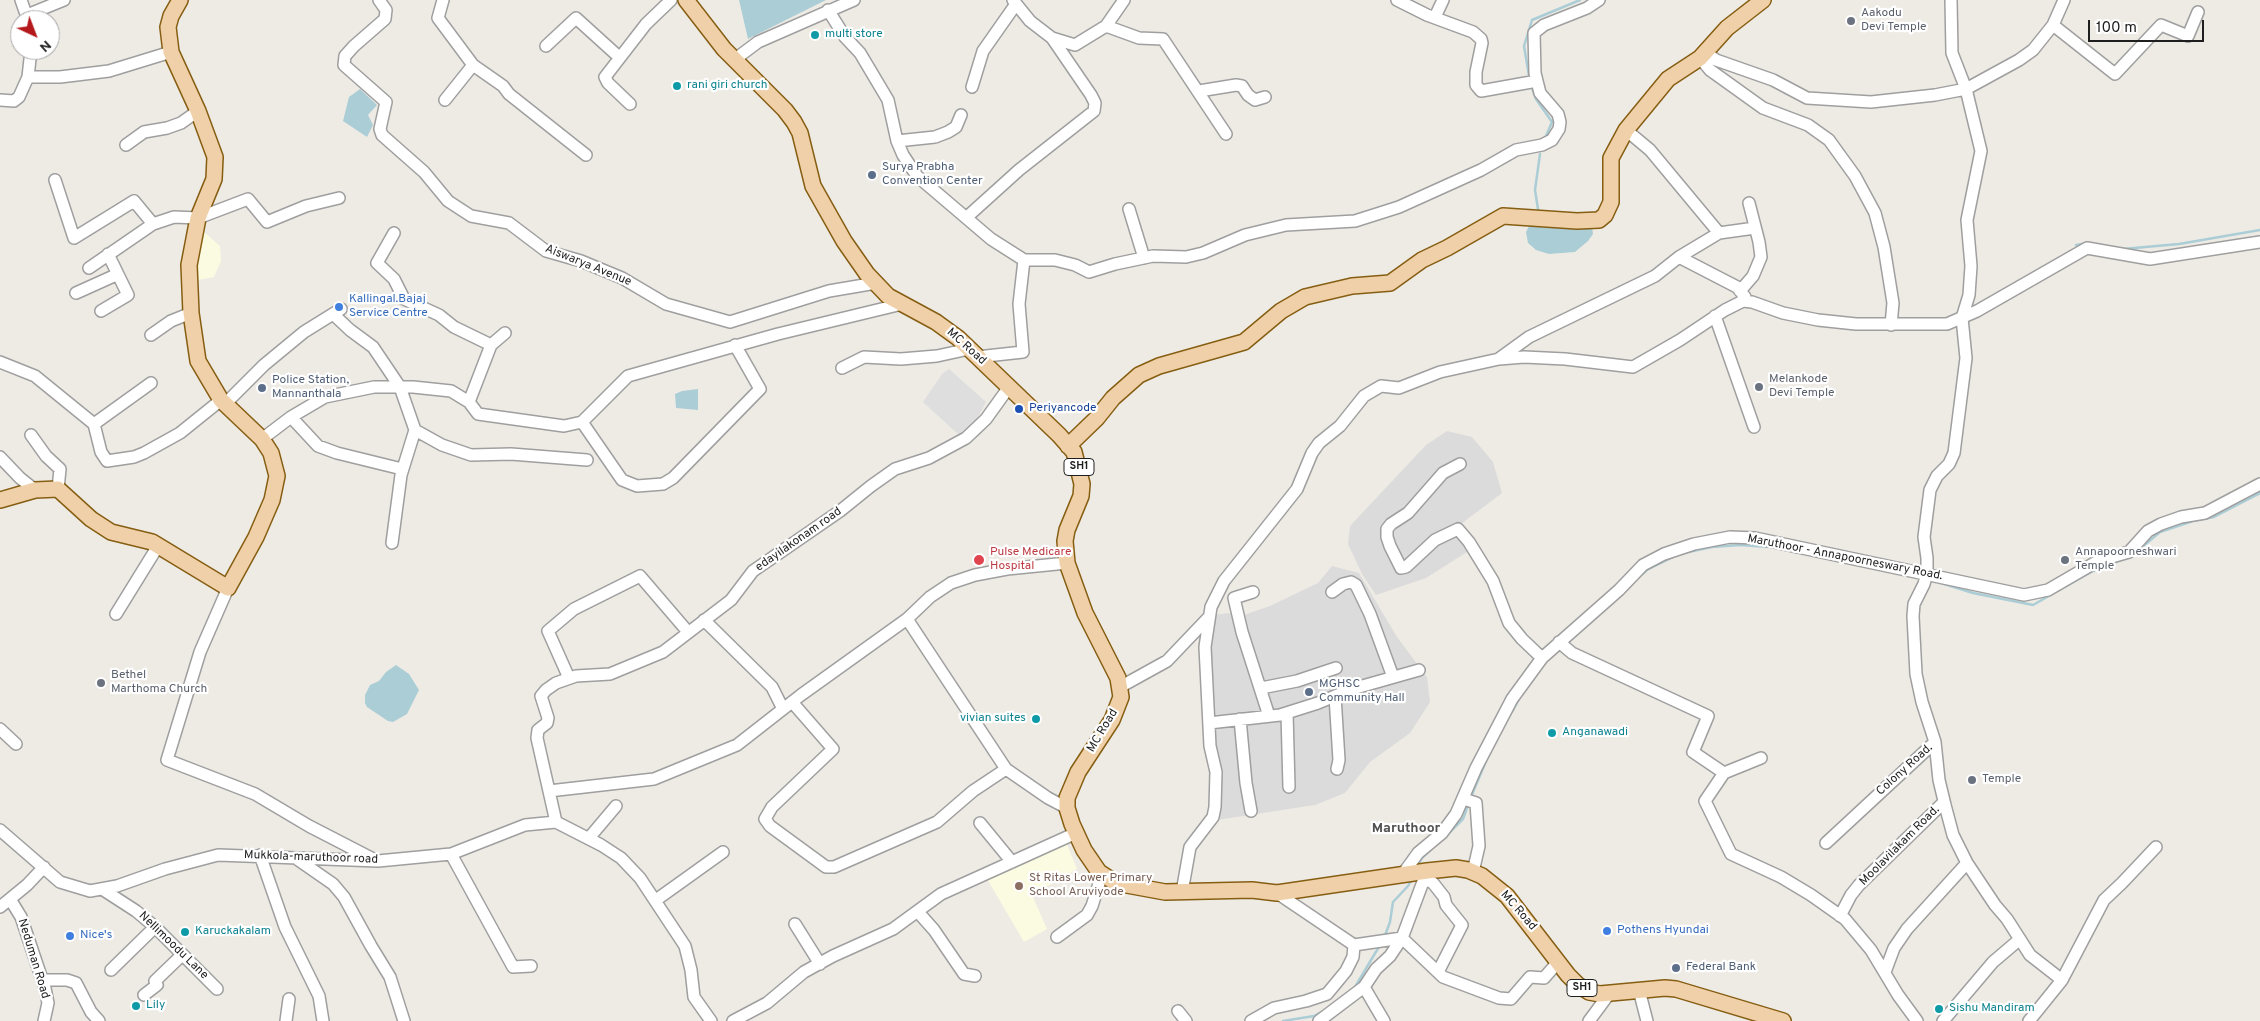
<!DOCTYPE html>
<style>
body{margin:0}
#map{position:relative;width:2260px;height:1021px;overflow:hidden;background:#eeebe5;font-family:Overpass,sans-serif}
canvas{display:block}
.north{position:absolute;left:10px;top:10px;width:50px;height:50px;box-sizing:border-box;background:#fff;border:1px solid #a5a5a5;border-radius:50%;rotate:137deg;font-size:14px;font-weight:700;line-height:20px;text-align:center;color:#1e1e1e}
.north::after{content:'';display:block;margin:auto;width:18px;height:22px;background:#b4181b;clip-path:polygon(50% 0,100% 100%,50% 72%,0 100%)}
.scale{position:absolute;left:2088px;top:20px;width:116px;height:22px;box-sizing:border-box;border:2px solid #1e1e1e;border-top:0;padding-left:6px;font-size:15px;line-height:18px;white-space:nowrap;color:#1e1e1e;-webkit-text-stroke:4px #fff;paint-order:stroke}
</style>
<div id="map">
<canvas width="2260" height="1021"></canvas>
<div class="north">N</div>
<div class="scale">100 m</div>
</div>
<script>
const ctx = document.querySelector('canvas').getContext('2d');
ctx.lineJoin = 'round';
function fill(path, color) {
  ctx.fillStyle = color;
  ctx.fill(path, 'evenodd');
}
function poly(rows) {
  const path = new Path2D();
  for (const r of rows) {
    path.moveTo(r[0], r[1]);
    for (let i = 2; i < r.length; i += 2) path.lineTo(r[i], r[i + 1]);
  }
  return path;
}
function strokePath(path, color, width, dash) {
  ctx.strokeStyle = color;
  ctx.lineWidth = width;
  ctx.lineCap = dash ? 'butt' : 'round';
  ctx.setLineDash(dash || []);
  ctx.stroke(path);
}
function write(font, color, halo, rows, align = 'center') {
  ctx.font = font + ' Overpass,sans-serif';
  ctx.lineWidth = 4.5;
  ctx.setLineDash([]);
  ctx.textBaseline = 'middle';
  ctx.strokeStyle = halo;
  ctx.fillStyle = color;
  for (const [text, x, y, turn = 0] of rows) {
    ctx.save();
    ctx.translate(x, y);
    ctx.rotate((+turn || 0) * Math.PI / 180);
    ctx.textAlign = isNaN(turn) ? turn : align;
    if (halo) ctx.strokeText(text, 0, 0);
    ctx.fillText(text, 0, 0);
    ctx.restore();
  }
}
fill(poly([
 [1447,431,1472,437,1493,462,1502,493,1461,524,1475,547,1426,578,1376,595,1362,574,1348,544,1350,526,1426,445],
 [1332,566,1359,573,1397,637,1427,677,1430,702,1410,733,1370,762,1345,793,1315,805,1217,820,1209,655,1211,615,1232,613,1241,616,1270,606,1318,583]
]), '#dcdbdb');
fill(poly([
 [204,232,220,246,221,261,214,277,192,281],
 [1066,842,1077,869,1032,895,1047,929,1024,942,986,877]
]), '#fbfbe1');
fill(poly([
 [949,369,986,402,977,419,959,435,923,402,942,374]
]), '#dedede');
fill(poly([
 [739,0,826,0,748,39],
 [360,89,377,105,368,115,373,125,367,137,343,121,349,97],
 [1529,226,1592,227,1593,234,1588,241,1575,252,1549,254,1536,250,1528,243,1526,232],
 [698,389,698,410,676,408,675,394,682,391],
 [396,665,409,674,419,690,407,714,393,722,388,721,367,707,365,703,365,695,370,685,379,681,386,672]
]), '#abcdd6');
strokePath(poly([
 [1529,76,1524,46,1532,20,1580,0],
 [1532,88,1536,99,1552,122,1546,136],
 [1538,209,1535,190,1540,154],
 [2076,245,2088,243],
 [2123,249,2179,244,2260,230],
 [2135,553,2160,532,2193,521,2214,517,2260,493],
 [1639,577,1648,569,1679,554,1712,547,1740,545,1769,547],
 [1941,583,1973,593,2033,605,2093,571,2123,559],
 [1512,712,1519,699],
 [1471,797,1486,761],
 [1449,833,1463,819,1468,805],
 [1417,867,1422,858,1430,850],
 [1384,938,1390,922,1393,902,1408,886,1412,879],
 [1355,987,1380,945],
 [1283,1021,1314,1016,1325,1010]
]), '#abcdd6', 2.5);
const minor = poly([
 [21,0,28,20],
 [379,0,386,10,385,19,354,46,345,56,344,65,386,102,380,129,382,135,424,172,448,201,471,216,509,223,546,251,581,261,622,278,666,304,730,322,829,291,876,283],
 [443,0,438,18,473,65],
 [1397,0,1427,15,1473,32,1481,39,1482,43,1476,72,1476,85,1481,91,1537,81],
 [828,10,845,37,860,53,888,100,897,141,903,155,917,176,991,239,1024,260,1055,260,1075,265,1089,272,1115,264,1153,256,1186,257,1203,253,1245,235,1286,225,1355,221,1399,207,1481,170,1516,150,1542,145,1552,140,1559,129,1560,122,1558,114,1540,93,1535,73,1534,33,1544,25,1587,8,1599,0],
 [27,15,64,0],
 [1435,17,1443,0],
 [2053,25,2115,74,2161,25,2188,36,2198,12],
 [1106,26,1124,0],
 [1052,38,1075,45,1106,26,1139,38,1163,39,1226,134],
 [546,46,576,18,619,57],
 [31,50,28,77,60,77,109,71,171,52],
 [1705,52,1716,60,1773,80,1807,98,1871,102,1935,95,1966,89,2019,60,2033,50,2053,25,2064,0],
 [1700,58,1710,70,1763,108,1808,125,1829,140,1855,176,1875,213,1884,247,1893,303,1891,325],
 [734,60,758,42,854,0],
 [972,87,983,51,1016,4],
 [1199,91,1236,85,1242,86,1248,95,1255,100,1265,97],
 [0,100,14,101,19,97,28,77],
 [445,100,473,65,503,86,509,94,586,155],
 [630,104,608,83,605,77,646,24,671,0],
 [1626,130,1650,150,1719,233],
 [897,141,935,137,948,132,956,127,961,115],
 [126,145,144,132,167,128,181,123,198,111],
 [55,180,74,238,134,201,153,224],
 [1129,209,1144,258],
 [967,217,1019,170,1094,111,1095,103,1091,95,1052,38,1030,21,1013,0],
 [394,233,377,263,394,279,404,299,439,315,454,327,491,345],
 [1679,257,1737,287,1745,297],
 [89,268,153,224,174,217,198,218,248,199,267,222,306,206,339,198],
 [1740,291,1753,276,1761,257,1759,242,1749,203],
 [76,293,116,275],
 [101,311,128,295,108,254],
 [333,314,350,330,373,347,400,387,415,430,401,475,392,543],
 [1715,316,1754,427],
 [505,333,491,345,469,402,478,414,564,426,582,422,628,376,778,334,902,304],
 [151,335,171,321,191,313],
 [977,357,1023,352,1019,304,1024,260],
 [1500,358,1529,337,1655,276,1679,257,1719,233,1755,228],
 [0,362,35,376,94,424,101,452,107,461,134,457,144,453,180,433,221,400],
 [842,368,864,357,901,359,937,356,969,349],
 [225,404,264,365,304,332,341,309],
 [291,417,318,446,337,453,402,469],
 [582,422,622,480,637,486,663,484,673,478,760,389,735,345],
 [94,424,151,383],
 [415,430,442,445,471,455,511,454,587,460],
 [31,435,46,456,60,469,58,489],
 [262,439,291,417,325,397,374,387,413,387,451,391,469,402],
 [0,457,20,478,35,490],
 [1460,464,1443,473,1408,513,1391,524,1387,529,1387,537,1390,546,1401,568,1406,567,1435,540,1458,529,1469,542,1493,581,1509,623,1522,639,1542,658],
 [228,588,200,652,167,760,255,794,309,826,373,859],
 [1253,592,1234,598,1242,632,1269,716],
 [1332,592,1343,584,1351,582,1356,585,1370,614,1393,677],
 [116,614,158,546],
 [907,619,1006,769,1048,798,1067,808],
 [704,620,772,687,783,709],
 [1559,642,1572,653,1708,716,1693,752,1724,773,1761,758],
 [569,678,548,631,574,609,640,576,688,632],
 [1120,687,1167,661,1208,618],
 [1261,688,1297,681,1336,668],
 [1335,696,1339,760,1337,769],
 [792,702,833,749,772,807,765,819,770,826,826,867,834,867,937,822,973,791,1006,769],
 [1287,713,1289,787],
 [1240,719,1246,783,1251,811],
 [1209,723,1280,715,1318,703,1352,689,1419,670],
 [0,729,16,744],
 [1935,742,1922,702,1916,674,1913,616,1914,604,1924,584,1927,573,1927,558,1924,537,1930,490,1937,476,1949,464,1954,453,1966,358,1962,318,1969,295,1971,266,1967,220,1981,151,1966,89,1952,53,1951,0],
 [1724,773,1705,801,1731,854,1781,877,1811,895,1845,919,1871,950,1898,995,1917,1021],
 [549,791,654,779,737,745,801,695,907,619,930,597,951,583,975,575,1007,569,1067,563],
 [1464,799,1476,803,1479,846,1473,872],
 [556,822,537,738,538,730,547,723,548,718,541,696,546,690,556,683,576,676,610,674,663,652,731,600,753,571,840,511,871,486,895,469,929,458,966,438,986,419,1009,387],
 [980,823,1012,862],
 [0,830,60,882,90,891,117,886,165,869,218,855,378,861,451,854,525,825,556,822,601,845,621,858,640,878,685,946,691,970,694,997,711,1021],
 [589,838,616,806],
 [1826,843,1935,742,1939,780,1945,805,1953,835,1967,863,1995,905,2007,919,2030,955,2062,980],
 [451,854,513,967,531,966],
 [260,855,285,927,319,996,323,1021],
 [297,859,333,884,344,897,371,946,390,977,404,1021],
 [1405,871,1418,853,1442,833,1456,814,1476,768,1512,699,1542,658,1619,590,1643,565,1664,554,1694,544,1730,537,1755,538,2024,595,2048,590,2098,561,2129,552,2148,531,2161,524,2181,517,2205,513,2260,484],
 [1425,879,1433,883,1444,897,1446,905,1462,925,1438,972],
 [102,889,136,911,155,927,217,989],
 [1182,892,1190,847,1213,817,1215,807,1216,772,1210,746,1205,647,1211,607,1224,581,1297,489,1312,453,1319,443,1340,426,1364,396,1381,386,1399,388,1440,372,1499,359,1524,357,1565,359,1633,367,1680,340,1725,310,1743,301,1752,302,1783,313,1818,320,1856,324,1947,324,1977,311,2087,248,2150,259,2260,242],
 [10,899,21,917,45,988,48,1003,44,1021],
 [656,900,723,852],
 [0,907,27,885,44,867],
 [918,912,934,930,964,974,975,976],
 [1840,916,1851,895,1859,885,1944,802],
 [795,924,820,964],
 [1057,937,1087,915,1092,906,1102,874],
 [1402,938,1443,977,1499,998,1511,999,1530,977,1544,978,1559,961],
 [1354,945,1402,938],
 [111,970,155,927],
 [1885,972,1894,948,1907,929,1967,863],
 [43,983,47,980,67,980,76,983,91,1012,99,1021],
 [1364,987,1384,1021],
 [1639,990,1647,1021],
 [144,995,157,985,155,981,182,955],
 [1178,1011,1186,1021],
 [286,1021,289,999],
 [733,1021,767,1003,804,972,833,956,893,929,941,894,1076,833],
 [1251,1021,1274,1008,1306,1001,1327,994,1346,971,1353,957,1354,945,1277,893],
 [1319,1021,1364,987,1376,969,1390,956,1402,938,1427,871],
 [1589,1021,1609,994],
 [1943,1021,1993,962,2020,939],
 [2029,1021,2062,980,2104,900,2122,883,2156,847]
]);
const major = poly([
 [686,0,724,49,785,110,794,122,800,133,813,186,844,241,867,274,888,296,936,322,958,338,1059,435,1074,452,1082,484,1081,496,1067,530,1065,541,1067,563,1085,613,1118,678,1121,697,1112,720,1078,772,1067,798,1067,808,1072,824,1084,850,1099,872,1116,883,1165,892,1252,890,1277,893,1427,871,1456,868,1468,870,1482,876,1507,896,1568,975,1578,985,1589,992,1600,994,1665,988,1676,989,1783,1021],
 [1068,446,1097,418,1113,398,1139,375,1159,366,1244,342,1281,311,1305,297,1352,286,1390,283,1422,260,1447,248,1503,216,1577,221,1599,220,1605,215,1611,202,1611,158,1626,130,1668,79,1700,58,1727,28,1763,0],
 [0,500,35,490,58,489,91,519,111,532,152,542,228,588,256,537,272,500,277,476,271,453,262,439,221,400,198,361,191,313,189,265,198,218,214,179,215,157,198,111,171,52,168,27,171,16,180,0]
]);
strokePath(minor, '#9f9f9f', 14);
strokePath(major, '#865e12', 18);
strokePath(minor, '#fff', 11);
strokePath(major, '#f0d0a8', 15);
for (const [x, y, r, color] of [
 [1851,21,5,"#6b7280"],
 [815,35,5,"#0f9aa8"],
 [677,86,5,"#0f9aa8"],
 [872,175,5,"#5c6f8a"],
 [339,307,5,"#3f7fe0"],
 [1759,387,5,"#6b7280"],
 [262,388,5,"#5c6f8a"],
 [1019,409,5,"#1a4fb4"],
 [979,560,6,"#e0444e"],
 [2065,560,5,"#6b7280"],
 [101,683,5,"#6b7280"],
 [1309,692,5,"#5c6f8a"],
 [1036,719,5,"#0f9aa8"],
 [1552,733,5,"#0f9aa8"],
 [1972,780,5,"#6b7280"],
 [1019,886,5,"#8d6e63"],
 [1607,931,5,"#3f7fe0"],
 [185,932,5,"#0f9aa8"],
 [70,936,5,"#3f7fe0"],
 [1676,968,5,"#5c6f8a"],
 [136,1006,5,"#0f9aa8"],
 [1939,1009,5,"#0f9aa8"]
]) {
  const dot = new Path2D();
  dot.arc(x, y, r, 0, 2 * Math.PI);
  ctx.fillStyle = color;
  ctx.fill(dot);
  strokePath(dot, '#fff', 2);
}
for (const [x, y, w] of [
 [1079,467,30],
 [1582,988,30]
]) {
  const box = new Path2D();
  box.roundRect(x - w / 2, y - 8.5, w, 17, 4);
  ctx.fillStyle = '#fff';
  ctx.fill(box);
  strokePath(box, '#1e1e1e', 1);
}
write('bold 11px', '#1e1e1e', null, [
 ["SH1",1079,467],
 ["SH1",1582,988]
]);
write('12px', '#5b616d', '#fff', [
 ["Aakodu",1861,14],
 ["Devi Temple",1861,28],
 ["Melankode",1769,380],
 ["Devi Temple",1769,394],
 ["Annapoorneshwari",2075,553],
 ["Temple",2075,567],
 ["Bethel",111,676],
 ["Marthoma Church",111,690],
 ["Temple",1982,780]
], 'left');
write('12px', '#0d838f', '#fff', [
 ["multi store",825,35],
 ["rani giri church",687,86],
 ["vivian suites",1026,719,"right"],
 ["Anganawadi",1562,733],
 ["Karuckakalam",195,932],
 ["Lily",146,1006],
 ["Sishu Mandiram",1949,1009]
], 'left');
write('12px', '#4e5e75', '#fff', [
 ["Surya Prabha",882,168],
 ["Convention Center",882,182],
 ["Police Station,",272,381],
 ["Mannanthala",272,395],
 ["MGHSC",1319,685],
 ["Community Hall",1319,699],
 ["Federal Bank",1686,968]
], 'left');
write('12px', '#1e1e1e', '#fff', [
 ["Aiswarya Avenue",588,266,22],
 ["MC Road",966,347,42],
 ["edayilakonam road",799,540,-35],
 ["Maruthoor - Annapoorneswary Road.",1845,558,11],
 ["MC Road",1103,731,-59],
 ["Colony Road.",1905,770,-42],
 ["Moolavilakam Road.",1900,846,-45],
 ["Mukkola-maruthoor road",311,858,2],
 ["MC Road",1518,911,49],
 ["Nellimoodu Lane",173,946,44],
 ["Neduman Road",33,959,73]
]);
write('12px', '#366cbe', '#fff', [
 ["Kallingal.Bajaj",349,300],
 ["Service Centre",349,314],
 ["Pothens Hyundai",1617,931],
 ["Nice's",80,936]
], 'left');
write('12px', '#164399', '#fff', [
 ["Periyancode",1029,409]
], 'left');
write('12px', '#be3a42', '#fff', [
 ["Pulse Medicare",990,553],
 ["Hospital",990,567]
], 'left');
write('12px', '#785e54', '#fff', [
 ["St Ritas Lower Primary",1029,879],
 ["School Aruviyode",1029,893]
], 'left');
write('bold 14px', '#515151', '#fff', [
 ["Maruthoor",1406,829]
]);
</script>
